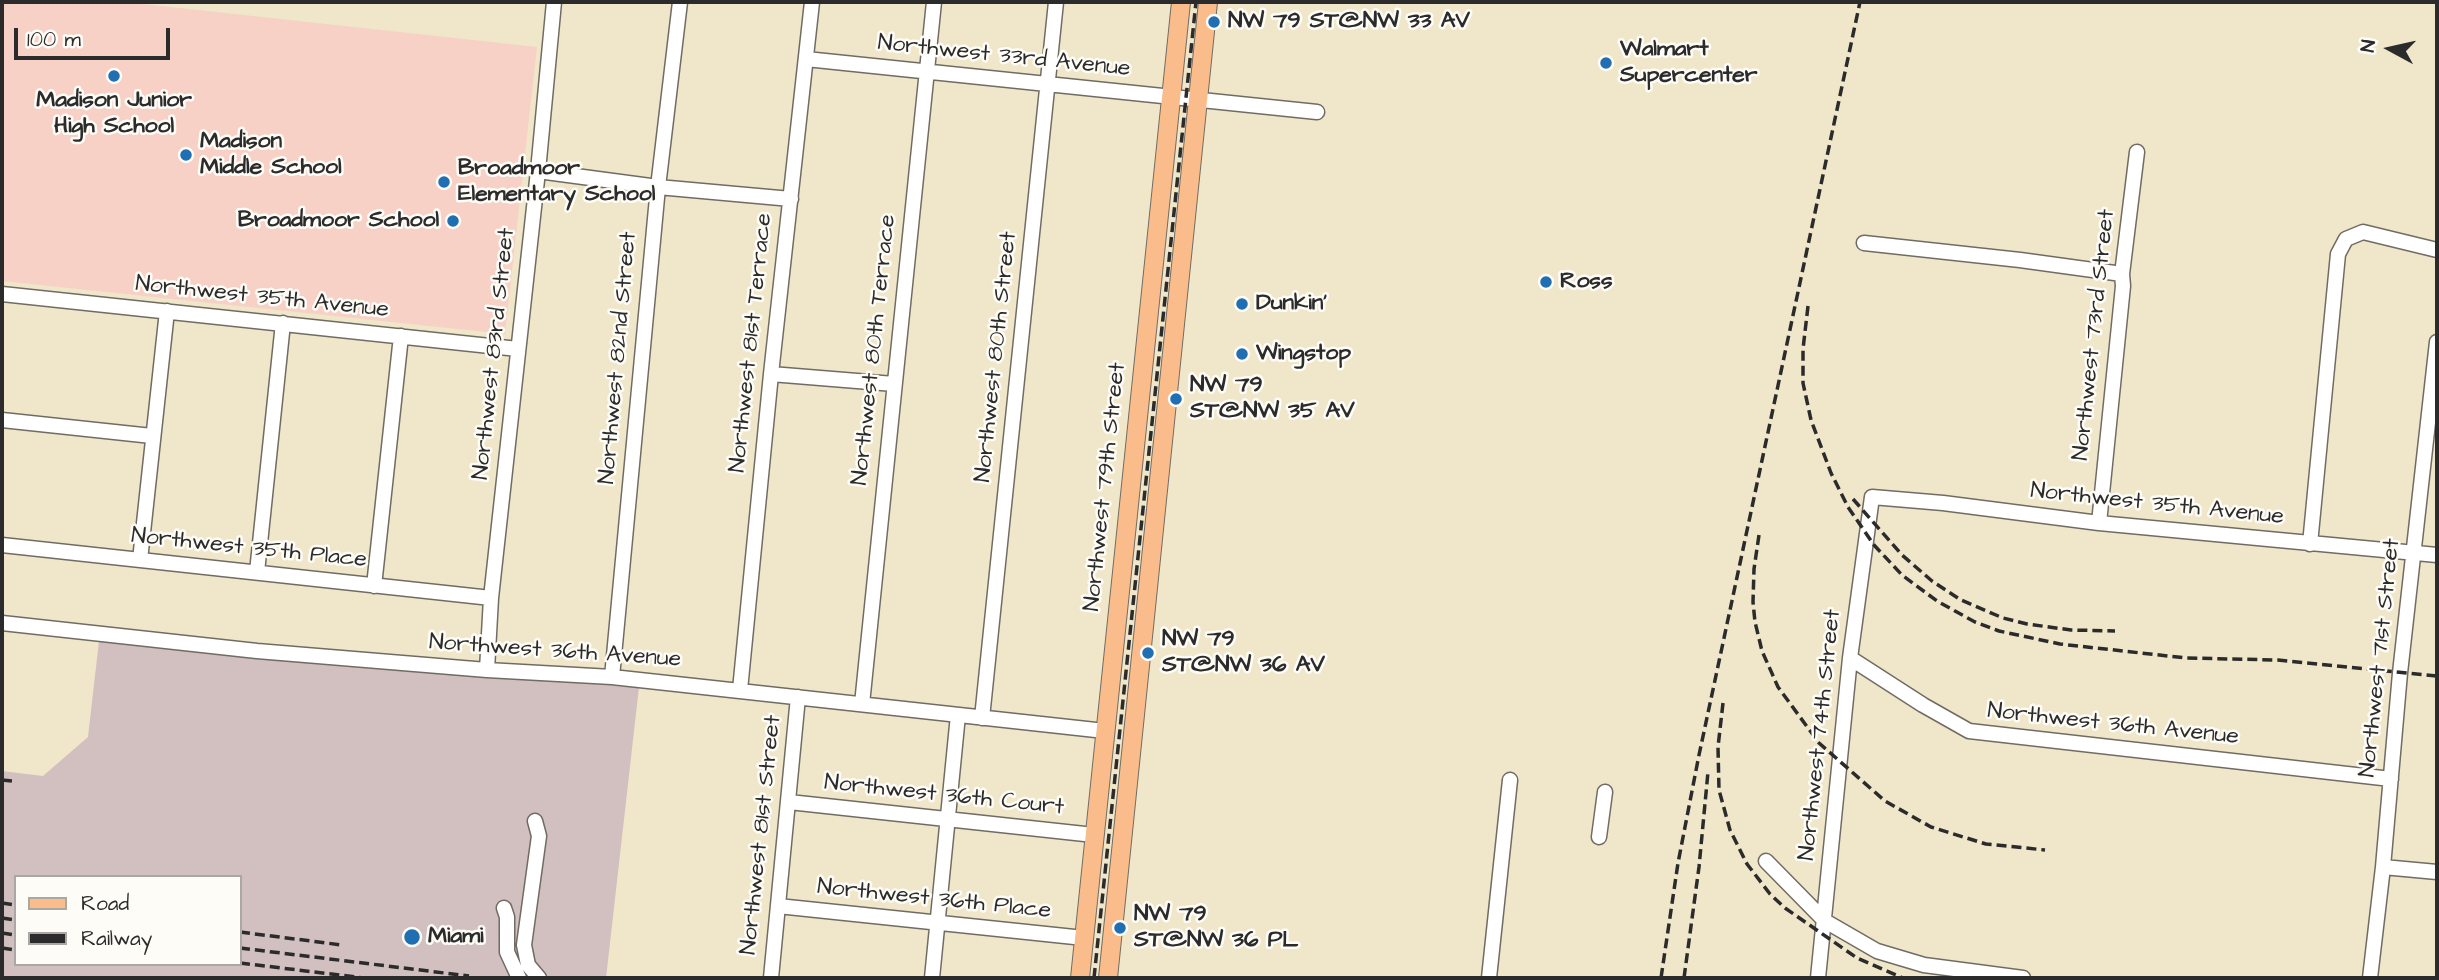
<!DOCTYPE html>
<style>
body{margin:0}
#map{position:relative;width:2439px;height:980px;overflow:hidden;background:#f0e6ca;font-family:"Architects Daughter",sans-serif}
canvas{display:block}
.frame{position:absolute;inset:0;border:4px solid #2b2b2b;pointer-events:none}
.legend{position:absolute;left:14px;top:875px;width:228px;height:91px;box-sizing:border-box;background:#fdfcf7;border:2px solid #a9a8a5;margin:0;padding:9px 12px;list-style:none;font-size:21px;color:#2b2b2b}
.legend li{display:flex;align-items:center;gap:14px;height:35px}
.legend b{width:35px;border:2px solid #a9a8a5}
.north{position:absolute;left:2355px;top:14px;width:70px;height:70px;-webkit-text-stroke:5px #fdfcf7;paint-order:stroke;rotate:278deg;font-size:19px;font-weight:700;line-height:28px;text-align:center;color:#2b2b2b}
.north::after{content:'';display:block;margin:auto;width:24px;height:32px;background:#2b2b2b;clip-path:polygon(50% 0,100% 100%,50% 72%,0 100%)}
.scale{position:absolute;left:14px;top:28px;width:156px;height:32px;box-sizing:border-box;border:4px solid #2b2b2b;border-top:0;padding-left:9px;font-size:21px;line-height:24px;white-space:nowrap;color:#2b2b2b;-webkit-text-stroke:5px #fdfcf7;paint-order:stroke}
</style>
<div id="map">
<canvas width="2439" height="980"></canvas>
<div class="frame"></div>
<ul class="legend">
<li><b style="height:9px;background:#f9bc8a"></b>Road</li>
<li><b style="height:9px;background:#2b2b2b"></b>Railway</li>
</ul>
<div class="north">N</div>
<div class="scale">100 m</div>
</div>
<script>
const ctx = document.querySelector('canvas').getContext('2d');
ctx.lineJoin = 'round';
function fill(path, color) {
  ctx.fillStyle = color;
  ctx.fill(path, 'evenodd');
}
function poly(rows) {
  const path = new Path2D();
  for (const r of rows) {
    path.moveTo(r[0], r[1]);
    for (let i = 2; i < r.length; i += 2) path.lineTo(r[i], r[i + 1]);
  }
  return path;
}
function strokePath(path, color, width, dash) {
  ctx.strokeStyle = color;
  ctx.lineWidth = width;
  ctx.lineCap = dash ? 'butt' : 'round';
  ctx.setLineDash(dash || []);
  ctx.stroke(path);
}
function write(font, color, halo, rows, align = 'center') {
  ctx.font = font + ' "Architects Daughter",sans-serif';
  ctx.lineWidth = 5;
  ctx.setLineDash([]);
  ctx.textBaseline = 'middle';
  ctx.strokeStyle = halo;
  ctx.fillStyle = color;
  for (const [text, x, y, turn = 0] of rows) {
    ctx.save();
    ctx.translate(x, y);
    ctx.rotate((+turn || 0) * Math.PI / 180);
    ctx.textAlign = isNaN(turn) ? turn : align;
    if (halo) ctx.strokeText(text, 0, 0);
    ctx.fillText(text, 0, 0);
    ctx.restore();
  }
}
fill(poly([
 [2,2,125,2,537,47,505,334,2,281]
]), '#f7d1c6');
fill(poly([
 [99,641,639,687,606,978,2,978,2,771,43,776,88,737],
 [16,877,240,877,240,964,16,964]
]), '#d2bfbf');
const minor = poly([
 [806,59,1317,112],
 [538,171,658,187,791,199],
 [1864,243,2020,260,2122,274],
 [2,294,518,349],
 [771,374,894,384],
 [2,420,152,436],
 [2099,523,2123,286,2122,274,2137,152],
 [2310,544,2338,254,2346,239,2363,232,2437,250],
 [2,545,491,598],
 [140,560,167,311],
 [257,572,283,323],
 [374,586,401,336],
 [2,623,257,651,487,670,612,677,1105,731],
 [1850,658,1923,705,1969,731,2391,779],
 [487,670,491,598,538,171,554,2],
 [612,677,658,187,680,2],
 [740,690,771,374,812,2],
 [862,704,934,2],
 [982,718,1056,2],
 [789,802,1094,835],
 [535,821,539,836,524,945,528,965,539,978],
 [1599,837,1605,792],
 [1766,861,1825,921,1877,951,1924,965,2023,978],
 [2383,867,2437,872],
 [778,906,1084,938],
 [504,908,507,917,507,952,519,978],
 [771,978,798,697],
 [932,978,958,715],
 [1489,978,1510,780],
 [1818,978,1850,658,1872,497,1943,503,2099,523,2437,555],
 [2370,978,2383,867,2400,673,2437,342]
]);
const major = poly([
 [1080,978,1181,2],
 [1108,978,1208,2]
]);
strokePath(minor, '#706c63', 17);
strokePath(major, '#706c63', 20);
strokePath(minor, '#fff', 14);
strokePath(major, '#f9bc8a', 18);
strokePath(poly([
 [1808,306,1803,349,1803,383,1811,420,1831,473,1848,507,1874,545,1902,575,1937,601,1975,622,1999,631,2060,644,2186,658,2278,660,2437,676],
 [1853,499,1902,555,1932,581,1961,600,2003,618,2027,624,2071,630,2115,631],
 [1759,535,1754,569,1753,602,1755,622,1762,651,1778,687,1819,743,1885,801,1931,827,1986,844,2045,850],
 [1723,703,1718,747,1719,790,1730,830,1747,864,1770,894,1785,908,1857,958,1903,978],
 [2,780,12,781],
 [2,903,16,905],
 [2,918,16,920],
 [240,932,342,945],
 [2,933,16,935],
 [2,948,16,950],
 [240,948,469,976],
 [240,963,364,978],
 [1094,978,1196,2],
 [1661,978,1678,863,1699,755,1860,2],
 [1684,978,1699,867,1708,772]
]), '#2b2b2b', 3.5, [10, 5]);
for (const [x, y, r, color] of [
 [1214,22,7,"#1f6fb2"],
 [1606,63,7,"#1f6fb2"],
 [114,76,7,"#1f6fb2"],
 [186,155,7,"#1f6fb2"],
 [444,182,7,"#1f6fb2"],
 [453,221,7,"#1f6fb2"],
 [1546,282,7,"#1f6fb2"],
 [1242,304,7,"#1f6fb2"],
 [1242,354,7,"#1f6fb2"],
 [1176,399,7,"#1f6fb2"],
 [1148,653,7,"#1f6fb2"],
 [1120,928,7,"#1f6fb2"],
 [412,937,9,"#1f6fb2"]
]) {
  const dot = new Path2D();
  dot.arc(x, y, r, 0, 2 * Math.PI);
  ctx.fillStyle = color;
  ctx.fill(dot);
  strokePath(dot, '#fdfcf7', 2.5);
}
write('bold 23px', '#2b2b2b', '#fdfcf7', [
 ["NW 79 ST@NW 33 AV",1228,22],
 ["Walmart",1620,50],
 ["Supercenter",1620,76],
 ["Madison Junior",114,101,"center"],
 ["High School",114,127,"center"],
 ["Madison",200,142],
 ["Middle School",200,168],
 ["Broadmoor",458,169],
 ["Elementary School",458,195],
 ["Broadmoor School",439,221,"right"],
 ["Ross",1560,282],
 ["Dunkin'",1256,304],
 ["Wingstop",1256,354],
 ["NW 79",1190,386],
 ["ST@NW 35 AV",1190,412],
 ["NW 79",1162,640],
 ["ST@NW 36 AV",1162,666],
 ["NW 79",1134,915],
 ["ST@NW 36 PL",1134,941],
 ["Miami",428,937]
], 'left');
write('23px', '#2b2b2b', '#fdfcf7', [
 ["Northwest 33rd Avenue",1004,57,6],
 ["Northwest 35th Avenue",262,298,6],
 ["Northwest 73rd Street",2095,335,-84],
 ["Northwest 81st Terrace",752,343,-84],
 ["Northwest 80th Terrace",875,350,-84],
 ["Northwest 83rd Street",495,354,-84],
 ["Northwest 80th Street",997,357,-84],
 ["Northwest 82nd Street",619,358,-85],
 ["Northwest 79th Street",1106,487,-84],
 ["Northwest 35th Avenue",2157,505,6],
 ["Northwest 35th Place",249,549,6],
 ["Northwest 36th Avenue",555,652,4],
 ["Northwest 71st Street",2381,658,-84],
 ["Northwest 36th Avenue",2113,725,6],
 ["Northwest 74th Street",1821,735,-84],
 ["Northwest 36th Court",944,796,6],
 ["Northwest 81st Street",762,835,-84],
 ["Northwest 36th Place",934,900,6]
]);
</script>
